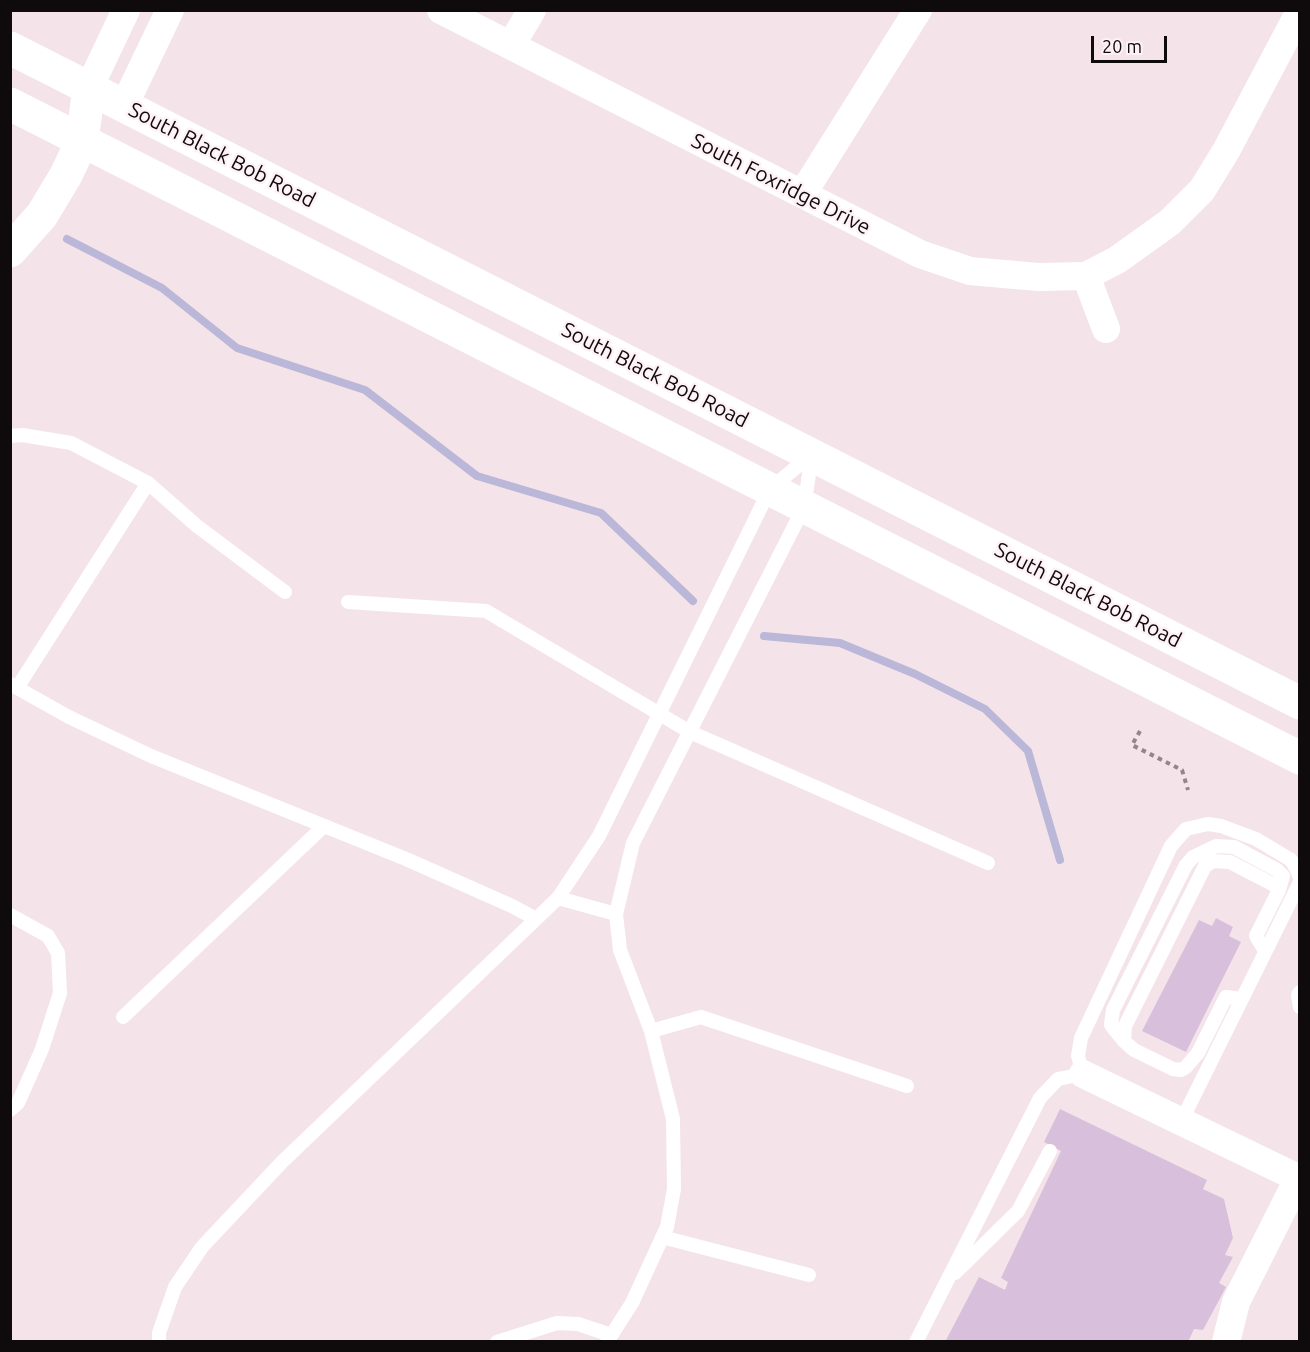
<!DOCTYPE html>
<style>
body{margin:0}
#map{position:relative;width:1310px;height:1352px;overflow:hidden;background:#f4e4e9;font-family:Ubuntu,sans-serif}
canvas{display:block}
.frame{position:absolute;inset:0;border:12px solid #0f0a0c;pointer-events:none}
.scale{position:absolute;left:1091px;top:36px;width:76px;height:27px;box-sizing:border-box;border:3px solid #0f0a0c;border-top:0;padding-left:8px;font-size:18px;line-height:21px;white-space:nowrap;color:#0f0a0c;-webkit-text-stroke:4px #fff2f6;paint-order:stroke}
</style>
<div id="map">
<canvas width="1310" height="1352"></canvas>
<div class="frame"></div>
<div class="scale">20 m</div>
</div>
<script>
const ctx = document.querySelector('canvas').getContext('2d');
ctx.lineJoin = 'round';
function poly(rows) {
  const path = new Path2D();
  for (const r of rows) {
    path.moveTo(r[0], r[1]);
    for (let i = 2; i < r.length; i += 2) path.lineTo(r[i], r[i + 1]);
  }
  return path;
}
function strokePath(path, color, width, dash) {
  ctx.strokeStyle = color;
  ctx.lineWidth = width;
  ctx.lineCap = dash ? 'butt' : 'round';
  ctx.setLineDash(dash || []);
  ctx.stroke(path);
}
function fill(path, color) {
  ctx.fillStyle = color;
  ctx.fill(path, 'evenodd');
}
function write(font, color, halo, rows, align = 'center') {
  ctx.font = font + ' Ubuntu,sans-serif';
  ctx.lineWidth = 5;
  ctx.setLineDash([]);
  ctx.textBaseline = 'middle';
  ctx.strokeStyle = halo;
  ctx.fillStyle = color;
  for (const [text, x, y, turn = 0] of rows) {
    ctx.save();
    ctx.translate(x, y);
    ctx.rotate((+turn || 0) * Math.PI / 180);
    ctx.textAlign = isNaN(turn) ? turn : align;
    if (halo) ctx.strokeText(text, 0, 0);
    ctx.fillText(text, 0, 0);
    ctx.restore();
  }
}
strokePath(poly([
 [67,239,162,288,237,348,365,390,477,476,601,513,693,601],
 [764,636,840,643,915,674,985,709,1028,751,1060,860]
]), '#bab7d8', 8);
fill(poly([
 [1216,918,1233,927,1229,936,1241,942,1186,1052,1142,1031,1199,920,1212,926],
 [1060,1109,1207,1180,1203,1189,1224,1199,1233,1238,1225,1255,1233,1257,1219,1283,1226,1287,1203,1330,1194,1329,1188,1342,945,1342,979,1277,1005,1290,1008,1282,1001,1278,1061,1151,1044,1142]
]), '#d8bfdb');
strokePath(poly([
 [1140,731,1132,745,1182,770,1188,790]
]), '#92868a', 4, [4.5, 4.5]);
strokePath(poly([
 [10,436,22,435,71,443,148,483,197,526,285,592],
 [348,602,486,611,690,732,988,863],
 [10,684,69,717,151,756,406,859,512,906,536,919],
 [17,688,148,483],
 [558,898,616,914],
 [10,915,48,936,58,953,60,993,42,1049,18,1103,10,1110],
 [1300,992,1298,995,1300,1007],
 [1242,999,1226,997,1198,1053,1186,1067,1181,1070,1173,1069,1134,1050,1124,1041,1125,1026,1205,866,1213,861,1230,862,1278,887,1279,890,1256,936,1265,951],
 [123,1017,324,826],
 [651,1031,701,1017,907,1086],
 [1124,1041,1111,1025,1113,1010,1186,865,1193,857,1216,846,1234,847,1277,870,1283,876,1279,890],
 [1181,1122,1300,882],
 [662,1237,809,1275],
 [955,1273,1018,1211,1050,1151],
 [159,1342,159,1333,175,1287,202,1247,282,1162,558,898,599,836,770,489,810,456],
 [497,1342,557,1323,578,1324,611,1335],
 [607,1342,632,1303,667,1227,674,1189,673,1119,651,1031,620,950,616,914,633,843,804,507,812,455],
 [916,1342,1040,1098,1058,1079,1083,1074,1078,1056,1081,1038,1171,846,1186,829,1208,824,1221,826,1256,839,1291,860,1297,870,1300,878]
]), '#fff', 14);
strokePath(poly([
 [441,10,920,254,970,271,1038,277,1086,276,1117,260,1170,222,1202,190,1226,151,1300,11],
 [511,45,532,10],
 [89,88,126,10],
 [124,106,170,10],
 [803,193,918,10],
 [1086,276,1106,329],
 [1083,1074,1300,1179],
 [1226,1342,1236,1302,1298,1179]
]), '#fff', 28);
strokePath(poly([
 [10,251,42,215,66,175,82,141,89,88]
]), '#fff', 33);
strokePath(poly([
 [10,48,1300,703],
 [10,104,1300,758]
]), '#fff', 33);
write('21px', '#0f0a0c', '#fff2f6', [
 ["South Black Bob Road",222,155,27],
 ["South Foxridge Drive",781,184,27],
 ["South Black Bob Road",655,375,27],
 ["South Black Bob Road",1088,595,27]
]);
</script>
